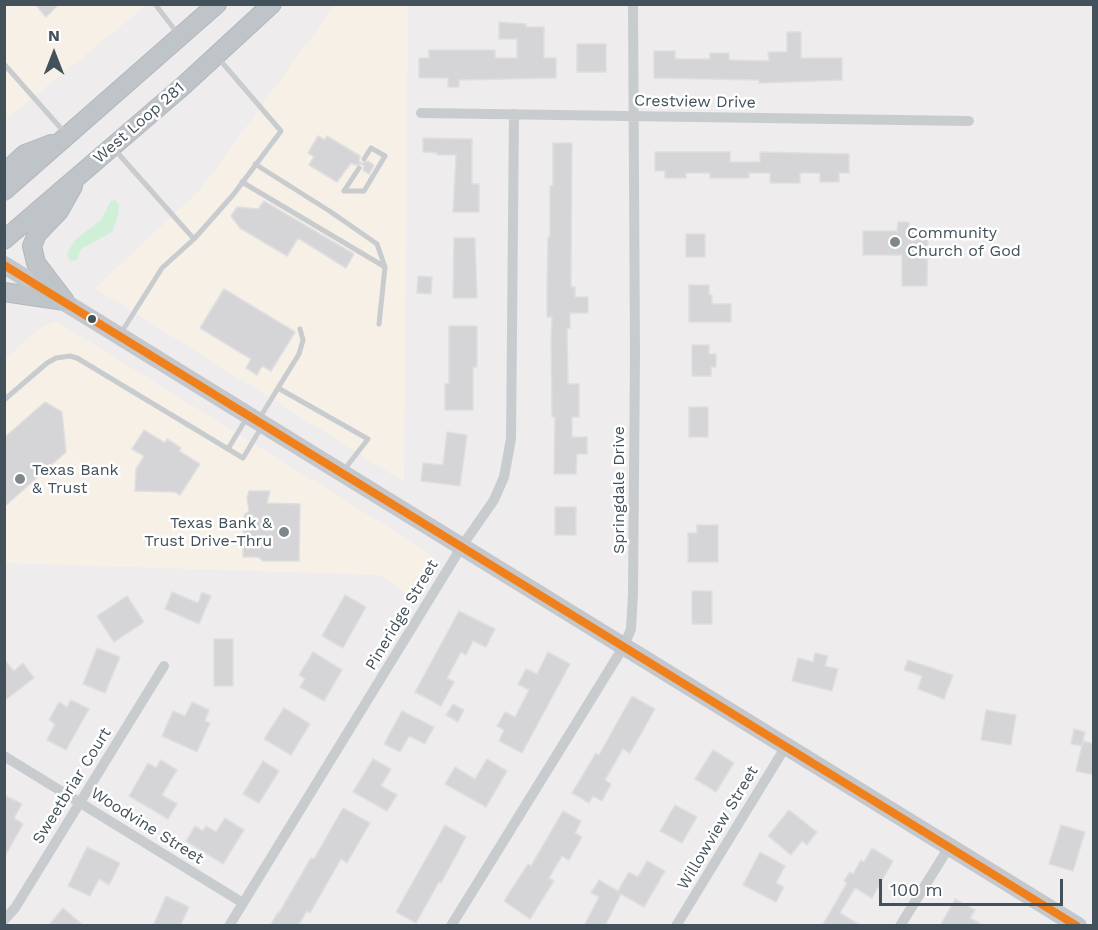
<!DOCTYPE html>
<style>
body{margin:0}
#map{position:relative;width:1098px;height:930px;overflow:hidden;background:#eeeced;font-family:"Work Sans",sans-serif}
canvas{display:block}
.frame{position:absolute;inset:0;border:6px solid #43515a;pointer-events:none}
.north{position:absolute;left:24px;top:24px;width:60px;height:60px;-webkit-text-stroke:4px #fff;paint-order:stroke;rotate:0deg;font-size:16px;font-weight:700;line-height:24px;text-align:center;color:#43515a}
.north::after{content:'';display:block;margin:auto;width:21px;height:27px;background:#43515a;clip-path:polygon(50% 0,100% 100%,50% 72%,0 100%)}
.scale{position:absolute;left:879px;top:879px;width:184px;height:27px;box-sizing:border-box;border:3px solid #43515a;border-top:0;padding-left:8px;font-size:18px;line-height:21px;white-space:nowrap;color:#43515a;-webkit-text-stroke:4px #fff;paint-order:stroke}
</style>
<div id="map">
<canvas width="1098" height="930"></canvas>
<div class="frame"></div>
<div class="north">N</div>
<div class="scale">100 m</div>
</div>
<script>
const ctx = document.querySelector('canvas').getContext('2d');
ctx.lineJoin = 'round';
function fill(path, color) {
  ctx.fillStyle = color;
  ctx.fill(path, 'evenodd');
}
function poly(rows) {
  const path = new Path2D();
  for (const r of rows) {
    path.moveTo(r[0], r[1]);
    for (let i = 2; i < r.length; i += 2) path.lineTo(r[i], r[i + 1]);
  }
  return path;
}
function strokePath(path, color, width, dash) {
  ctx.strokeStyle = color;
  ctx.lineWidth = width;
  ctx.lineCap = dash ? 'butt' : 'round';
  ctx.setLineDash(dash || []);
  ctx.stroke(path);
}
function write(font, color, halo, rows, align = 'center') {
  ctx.font = font + ' "Work Sans",sans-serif';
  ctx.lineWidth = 5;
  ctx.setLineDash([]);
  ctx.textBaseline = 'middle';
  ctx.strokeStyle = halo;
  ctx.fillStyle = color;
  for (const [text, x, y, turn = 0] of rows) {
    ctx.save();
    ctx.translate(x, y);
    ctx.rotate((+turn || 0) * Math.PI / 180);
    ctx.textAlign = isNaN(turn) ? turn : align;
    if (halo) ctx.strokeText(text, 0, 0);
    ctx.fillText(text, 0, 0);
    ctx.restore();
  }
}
fill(poly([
 [5,5,147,5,5,120],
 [335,5,408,5,404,482,95,288,200,190],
 [56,321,428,552,430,562,410,595,379,575,5,563,5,359,40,328]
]), '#f6f0e7');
fill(poly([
 [115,200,119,205,118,216,112,232,81,249,77,260,70,261,67,254,75,240,101,220,111,201]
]), '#cfefd8');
const building = poly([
 [35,4,59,4,46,17,35,4],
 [499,22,526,24,526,27,544,27,544,58,556,58,556,78,459,80,459,87,448,87,448,78,419,78,419,58,429,58,429,50,495,50,495,58,517,58,517,39,499,39,499,22],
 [787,32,801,32,801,58,842,58,842,80,759,83,759,80,654,78,654,51,675,51,675,59,710,59,710,53,729,53,729,60,769,61,768,52,787,52,787,32],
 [577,44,606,44,606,72,577,72,577,44],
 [318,136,325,140,327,136,360,156,359,161,362,163,368,161,374,165,369,174,363,170,364,166,361,164,355,165,351,163,337,182,309,165,314,157,308,153,318,136],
 [423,138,472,139,472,184,479,184,479,212,453,212,456,155,437,155,437,153,423,152,423,138],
 [553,143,572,143,571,287,575,287,575,297,588,297,588,313,570,313,570,328,567,328,568,384,579,384,579,417,572,417,572,437,587,437,587,454,577,454,576,474,554,474,555,417,552,417,551,340,552,317,547,317,547,288,548,237,550,237,550,186,553,186,553,143],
 [655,152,730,152,730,162,760,162,760,152,849,154,849,173,839,173,839,182,820,182,820,173,800,173,800,183,770,183,770,173,749,173,749,178,710,178,710,173,686,173,686,178,665,178,665,171,655,171,655,152],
 [264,201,354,254,346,268,298,238,287,256,240,228,231,216,237,207,258,209,264,201],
 [898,222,909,222,909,231,928,231,927,286,902,286,902,255,863,255,863,231,897,231,898,222],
 [686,234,705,234,705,257,686,257,686,234],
 [454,238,475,238,477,298,453,298,454,238],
 [418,276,432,277,431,294,417,293,418,276],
 [689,285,709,285,709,295,712,295,712,304,731,304,731,322,689,322,689,285],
 [224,289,295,332,271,371,262,366,257,375,246,368,251,359,200,328,224,289],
 [449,326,477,326,477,367,473,367,473,410,445,410,445,384,449,384,449,326],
 [692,345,709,345,709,354,716,354,716,367,711,367,711,376,692,376,692,345],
 [45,402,62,412,66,452,4,507,4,438,45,402],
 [689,407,708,407,708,437,689,437,689,407],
 [144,430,165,443,167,439,181,448,179,451,200,464,180,495,175,492,135,491,136,469,144,456,132,449,144,430],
 [447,432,467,435,460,486,421,481,423,463,443,465,447,432],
 [249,491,270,491,267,503,300,504,299,561,263,561,258,557,243,557,244,515,249,511,247,498,249,491],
 [555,507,576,507,576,535,555,535,555,507],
 [697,525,718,525,718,562,688,562,688,533,697,533,697,525],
 [692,591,712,591,712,624,692,624,692,591],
 [172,592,198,603,202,592,211,596,199,624,165,609,172,592],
 [345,595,366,607,343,648,322,636,345,595],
 [127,596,144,622,114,642,97,616,127,596],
 [459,611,495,629,486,647,473,641,466,655,461,652,447,678,454,682,441,706,415,692,459,611],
 [214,639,233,639,233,686,214,686,214,639],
 [97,648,120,657,105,693,83,684,97,648],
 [313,652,342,670,324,701,300,687,305,679,299,675,313,652],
 [548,652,570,664,522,753,499,741,504,730,497,726,505,712,515,717,529,690,518,684,526,669,537,674,548,652],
 [815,653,828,656,825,666,838,669,832,691,792,681,798,658,813,662,815,653],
 [4,659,14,671,23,663,34,678,4,701,4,659],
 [908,660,953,675,944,699,918,689,922,676,904,670,908,660],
 [632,696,655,709,630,753,623,749,605,780,611,784,602,801,593,796,589,803,572,793,596,753,599,755,632,696],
 [71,700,89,709,66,750,47,740,55,724,49,720,59,702,67,707,71,700],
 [192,702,209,710,205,721,210,723,197,752,162,736,173,711,185,716,192,702],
 [453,704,464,710,458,722,446,715,453,704],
 [284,708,310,724,291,755,264,739,284,708],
 [986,710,1016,715,1011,745,981,740,986,710],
 [402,711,434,727,425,744,409,736,400,752,384,744,402,711],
 [1074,729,1085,732,1082,746,1071,744,1074,729],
 [1083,741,1094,744,1094,775,1076,771,1083,741],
 [713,750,734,763,716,792,695,779,713,750],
 [373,759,391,769,381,786,397,795,387,811,353,792,373,759],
 [487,759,507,771,486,807,445,784,455,767,475,779,487,759],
 [161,760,177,770,162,795,177,804,168,819,129,796,148,763,156,768,161,760],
 [263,761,279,771,259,803,243,794,263,761],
 [4,795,22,804,14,818,23,824,4,858,4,795],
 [675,805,697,817,682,843,660,831,675,805],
 [343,808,370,823,347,863,341,859,310,913,307,911,298,926,270,926,278,912,279,913,311,858,314,859,343,808],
 [789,810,817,832,807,845,802,841,791,855,768,836,789,810],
 [563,811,581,821,575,833,582,837,569,860,562,856,549,878,554,881,530,919,504,901,528,864,531,866,563,811],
 [225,818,244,830,223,864,186,841,195,826,203,831,206,826,216,832,225,818],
 [445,825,466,837,441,883,439,882,416,923,396,912,445,825],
 [1061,825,1085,832,1073,871,1049,864,1061,825],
 [87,847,120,863,109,885,99,879,90,896,68,886,87,847],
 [872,848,893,861,872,898,855,888,840,913,862,926,822,926,847,883,844,881,850,872,853,874,861,860,864,862,872,848],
 [760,852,785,866,776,883,784,887,776,902,743,885,760,852],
 [647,861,665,871,644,907,621,894,605,926,584,926,599,897,591,893,599,880,618,891,629,872,638,877,647,861],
 [166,896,189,907,180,926,153,926,166,896],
 [955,899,975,910,970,918,985,926,940,926,955,899],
 [63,908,84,926,48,926,63,908]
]);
fill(building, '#d5d5d7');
strokePath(building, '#dfdee0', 1.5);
const trunk = poly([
 [4,173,25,154,51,144],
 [4,191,217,4],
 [4,240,183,86,272,4],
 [4,292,65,301],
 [65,301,36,263,32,246,37,234,59,211,73,186]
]);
strokePath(trunk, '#b2b7bd', 20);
strokePath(poly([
 [155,4,178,34],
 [4,64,66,134],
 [115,150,194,239],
 [255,164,331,212,377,244,385,267,379,324],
 [242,182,385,267],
 [344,191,364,191,385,156,371,148,364,159],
 [344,191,359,168],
 [121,333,162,268,194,239,233,195,281,131,219,59],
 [278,388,368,439,344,470],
 [4,400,47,363,56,358,70,356,77,358,243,458,261,428],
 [259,419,299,354,303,340,300,329],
 [228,449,246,419]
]), '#c9ccce', 5);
strokePath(poly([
 [421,113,969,121],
 [4,756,243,903],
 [4,920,15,908,164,666],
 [229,926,462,546,494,500,504,477,511,439,514,114],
 [451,926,624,646,631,629,633,594,635,356,633,4],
 [676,926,786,746],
 [900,926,949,847]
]), '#c9ccce', 10);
strokePath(poly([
 [4,265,1078,926]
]), '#c4c8cc', 18);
strokePath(trunk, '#bec4c8', 18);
strokePath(poly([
 [4,265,1077,926]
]), '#f0801c', 8);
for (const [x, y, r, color] of [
 [895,242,6,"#7f878d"],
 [92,319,5,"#43515a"],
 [20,479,6,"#7f878d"],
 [284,532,6,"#7f878d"]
]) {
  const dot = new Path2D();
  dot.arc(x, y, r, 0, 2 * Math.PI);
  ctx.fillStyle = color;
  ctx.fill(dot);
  strokePath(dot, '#fff', 2);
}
write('16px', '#43515a', '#fff', [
 ["Crestview Drive",695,102,1],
 ["West Loop 281",139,123,-41],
 ["Springdale Drive",619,490,-90],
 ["Pineridge Street",402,615,-59],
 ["Sweetbriar Court",72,786,-58],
 ["Woodvine Street",147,826,32],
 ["Willowview Street",718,828,-59]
]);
write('16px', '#43515a', '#fff', [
 ["Community",907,233],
 ["Church of God",907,251],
 ["Texas Bank",32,470],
 ["& Trust",32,488],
 ["Texas Bank &",272,523,"right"],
 ["Trust Drive-Thru",272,541,"right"]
], 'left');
</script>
